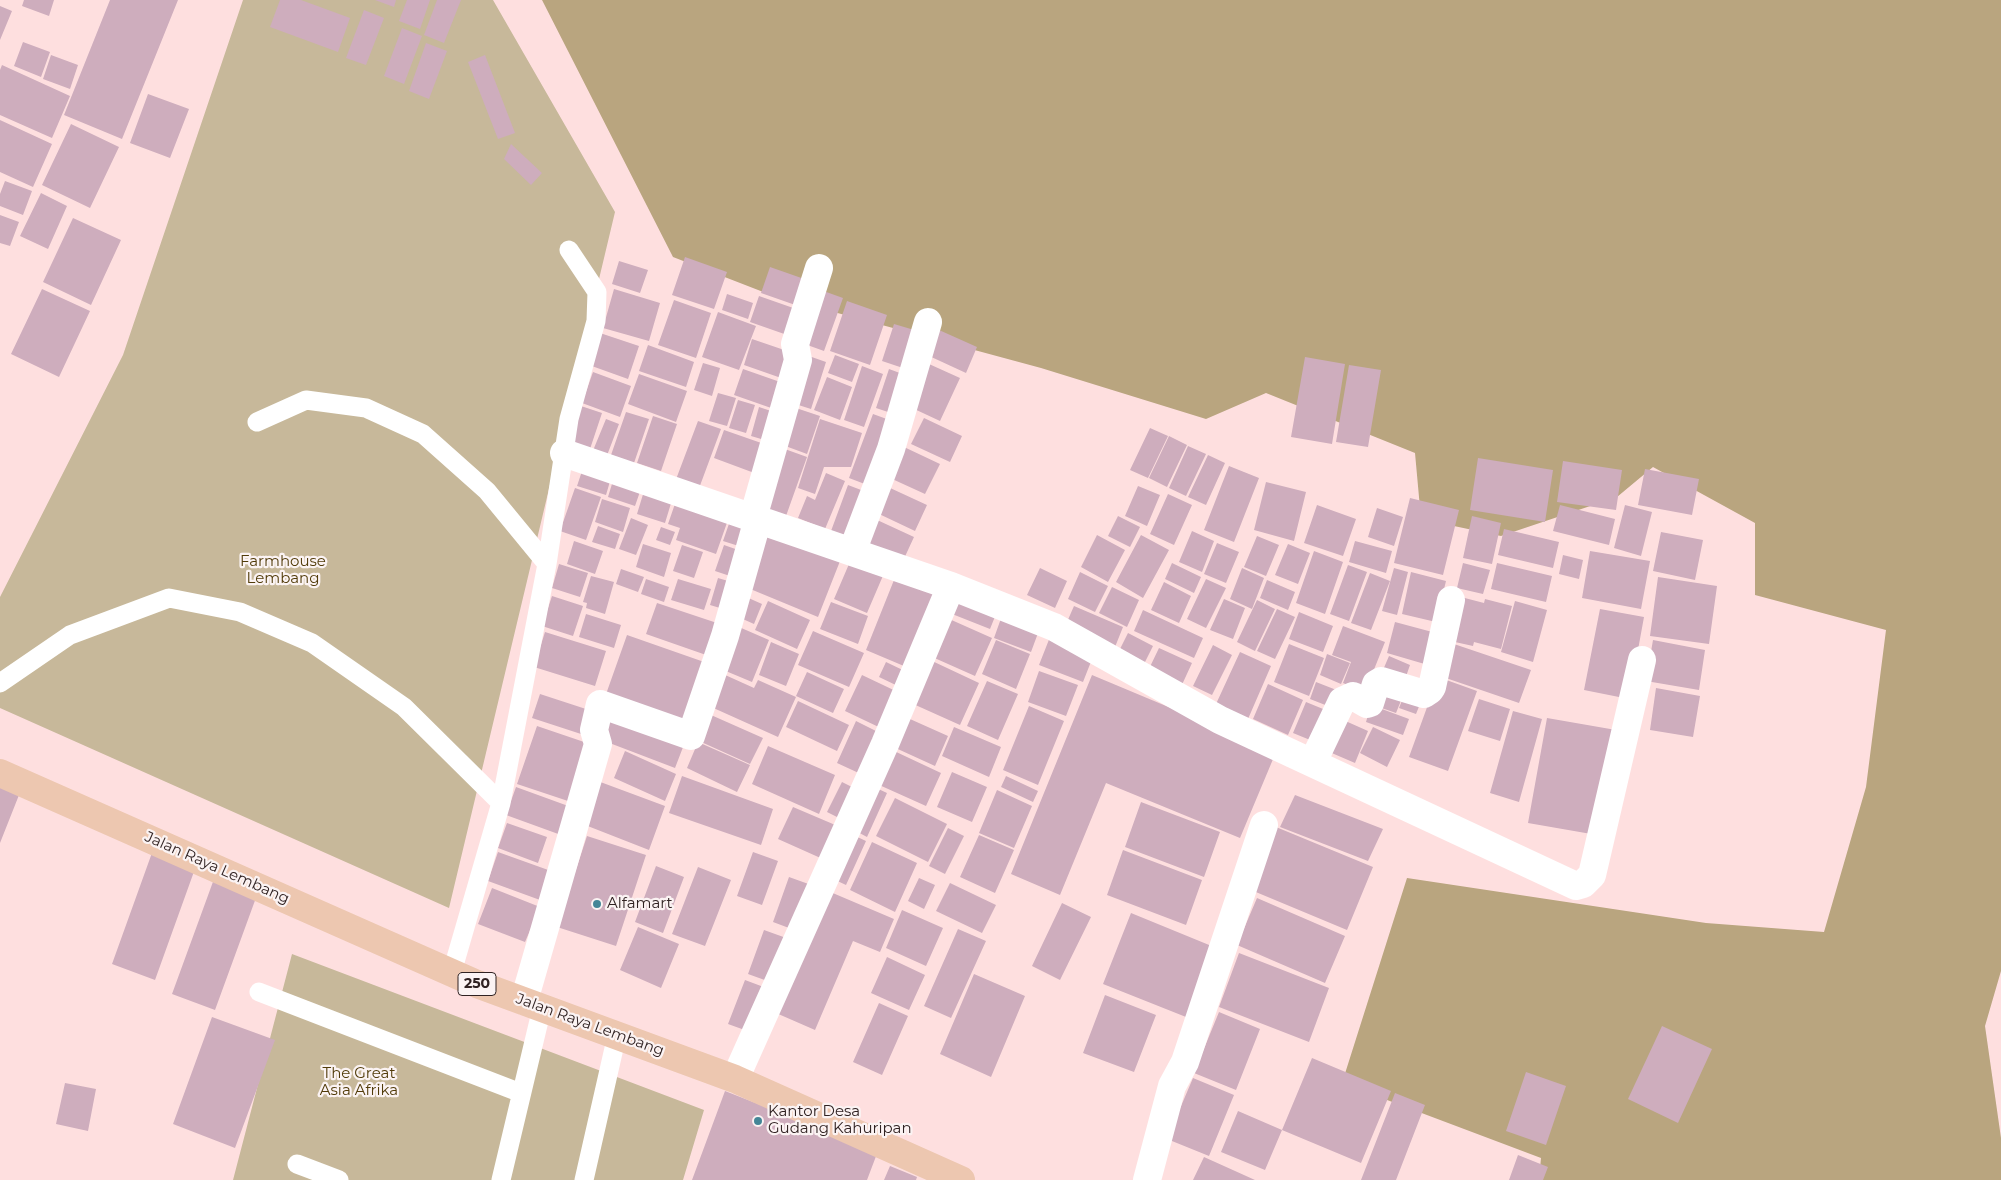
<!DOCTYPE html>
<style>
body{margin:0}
canvas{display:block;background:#fedfdf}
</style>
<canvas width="2001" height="1180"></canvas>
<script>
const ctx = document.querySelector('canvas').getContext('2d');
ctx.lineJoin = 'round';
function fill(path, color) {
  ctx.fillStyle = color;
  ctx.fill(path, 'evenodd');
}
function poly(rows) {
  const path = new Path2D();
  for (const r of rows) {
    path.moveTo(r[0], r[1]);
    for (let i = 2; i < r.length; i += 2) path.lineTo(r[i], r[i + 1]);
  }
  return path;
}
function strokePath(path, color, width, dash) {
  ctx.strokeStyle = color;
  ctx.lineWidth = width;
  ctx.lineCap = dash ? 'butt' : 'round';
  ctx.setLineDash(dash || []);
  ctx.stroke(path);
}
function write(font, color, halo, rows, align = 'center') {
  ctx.font = font + ' Montserrat,sans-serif';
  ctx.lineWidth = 4.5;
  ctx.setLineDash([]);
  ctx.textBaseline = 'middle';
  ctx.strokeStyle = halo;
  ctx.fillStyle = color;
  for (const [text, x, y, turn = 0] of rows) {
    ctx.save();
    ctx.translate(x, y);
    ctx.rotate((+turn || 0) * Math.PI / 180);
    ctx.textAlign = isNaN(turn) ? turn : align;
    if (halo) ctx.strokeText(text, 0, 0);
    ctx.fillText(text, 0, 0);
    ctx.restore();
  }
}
fill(poly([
 [243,0,493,0,615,212,449,908,0,708,0,597,123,355],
 [292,954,704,1110,683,1180,233,1180]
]), '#c7b89a');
fill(poly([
 [542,0,2001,0,2001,971,1985,1026,2001,1138,2001,1180,1539,1180,1541,1158,1342,1083,1407,878,1706,923,1824,932,1866,787,1886,630,1755,595,1755,523,1653,467,1617,497,1501,536,1421,519,1415,453,1266,393,1206,419,1041,368,771,295,673,257]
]), '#b9a57f');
fill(poly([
 [24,0,54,0,49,16,22,6],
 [110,0,178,0,122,139,64,115],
 [280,0,301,0,350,18,338,52,270,27],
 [375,0,396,0,394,7],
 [407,0,430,0,420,29,399,21],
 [437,0,461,0,444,43,424,35],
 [0,6,12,11,0,40],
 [364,10,384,18,366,65,346,58],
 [402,28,422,36,404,84,384,76],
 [23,42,50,52,41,77,14,66],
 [426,43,447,51,429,99,409,91],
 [51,55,78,65,70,89,43,79],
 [485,55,515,133,498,139,468,62],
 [2,65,70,96,52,138,0,115,0,70],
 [148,94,189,109,170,158,130,143],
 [0,120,52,144,33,187,0,172],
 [71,124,119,147,90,208,42,185],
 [511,144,542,173,531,185,504,159],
 [5,181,32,191,23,215,0,206,0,194],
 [41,193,67,206,48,249,20,236],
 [0,215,19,222,10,246,0,243],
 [73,218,121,240,91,305,43,282],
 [685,257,727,272,714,309,672,295],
 [619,261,648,270,640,293,612,284],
 [770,267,810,281,801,307,761,293],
 [42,289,90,311,59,377,11,354],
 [614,289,660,303,649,341,603,328],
 [818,289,843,298,824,351,799,342],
 [727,294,753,303,748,319,722,310],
 [759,296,799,310,790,336,750,322],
 [674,300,711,313,696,358,658,345],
 [847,301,887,315,870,365,830,351],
 [718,312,756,326,739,370,702,357],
 [894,324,921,332,909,370,882,361],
 [939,330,977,347,966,373,927,355],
 [600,333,639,346,628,379,589,365],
 [752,339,793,353,784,379,744,365],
 [648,345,694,362,686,387,639,371],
 [806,355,826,362,811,409,789,402],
 [835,355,859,364,852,382,828,373],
 [1305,357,1345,364,1332,444,1291,437],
 [703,363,720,368,712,396,694,390],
 [929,364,960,378,940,421,910,407],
 [1349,365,1381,370,1368,447,1336,442],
 [862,366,883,374,864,427,844,420],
 [743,369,783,383,774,409,734,395],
 [889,369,908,376,894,414,876,408],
 [593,372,631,386,620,417,582,403],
 [639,374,687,391,676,422,628,404],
 [827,377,852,387,840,420,814,410],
 [718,393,736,398,727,426,709,421],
 [738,400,755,405,746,433,729,428],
 [581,406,602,413,588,455,567,447],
 [759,407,777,413,768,441,751,436],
 [793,407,820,416,807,454,780,444],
 [626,412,649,419,634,463,611,455],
 [873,414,895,422,870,486,849,478],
 [653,416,677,424,661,471,637,463],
 [924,418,962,436,950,462,911,444],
 [606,419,619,424,606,458,592,453],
 [820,419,862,433,851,467,824,467,815,494,798,488],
 [698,421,721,429,698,491,675,482],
 [1150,428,1168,436,1148,478,1130,470],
 [724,430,767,445,757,474,714,458],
 [1169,436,1187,445,1167,487,1149,478],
 [1188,446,1206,454,1186,496,1169,488],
 [904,447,940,464,925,494,890,478],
 [782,448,807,457,786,516,761,507],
 [1208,455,1225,463,1206,505,1188,497],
 [1478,458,1553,470,1545,522,1470,510],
 [1563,461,1622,470,1616,510,1557,502],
 [585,462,613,471,606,495,577,486],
 [1229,466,1259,478,1234,542,1204,530],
 [1645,469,1699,479,1692,515,1638,505],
 [826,473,845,481,825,529,798,518,807,496,815,500],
 [615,474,643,483,635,506,608,497],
 [1266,482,1306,492,1294,541,1254,530],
 [848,485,869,493,852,539,831,531],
 [1138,486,1160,495,1147,526,1125,516],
 [888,487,927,505,915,531,877,513],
 [575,488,601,497,586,540,560,531],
 [644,491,672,500,665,523,637,514],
 [1168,494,1192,505,1174,545,1150,534],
 [677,498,729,517,716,554,676,540,680,528,668,524],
 [1410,498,1459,510,1443,575,1394,563],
 [602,499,630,508,623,532,595,522],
 [1317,505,1356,519,1343,556,1304,543],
 [1560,505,1615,519,1609,545,1553,531],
 [1625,505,1652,512,1641,556,1614,548],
 [1377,508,1403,517,1394,546,1368,537],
 [732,515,753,522,745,548,723,541],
 [1118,516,1140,527,1130,547,1108,536],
 [1472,516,1501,523,1492,564,1463,558],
 [631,518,648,525,636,555,619,549],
 [875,519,914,537,902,563,863,545],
 [598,526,620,534,615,549,592,542],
 [766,526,842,556,818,617,743,586],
 [661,527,675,532,670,545,656,540],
 [1504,529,1559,542,1553,568,1498,555],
 [1192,531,1214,541,1202,572,1179,562],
 [1661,532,1703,540,1695,580,1653,571],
 [1097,535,1125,550,1108,582,1081,567],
 [1141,535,1169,550,1143,598,1116,582],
 [1257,536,1279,545,1266,576,1244,567],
 [574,541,603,551,595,574,567,564],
 [1355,541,1392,551,1386,573,1349,562],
 [1217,543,1239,552,1226,583,1204,574],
 [643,544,671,553,664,577,636,567],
 [1288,544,1310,553,1298,584,1275,575],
 [682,545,703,552,694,578,673,571],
 [724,545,744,552,736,578,715,571],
 [1314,551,1343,562,1325,614,1296,603],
 [1590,551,1650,561,1641,609,1582,598],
 [1563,555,1583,560,1579,579,1559,574],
 [852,557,885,571,867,613,834,599],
 [1172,563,1201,577,1194,593,1165,579],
 [1463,563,1490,570,1483,594,1457,588],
 [1497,563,1552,576,1546,602,1491,589],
 [559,564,588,573,580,597,552,588],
 [1348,565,1367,572,1349,621,1330,614],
 [1040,568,1067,581,1055,608,1027,595],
 [1242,568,1264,578,1252,609,1230,599],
 [1394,568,1408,572,1397,615,1382,611],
 [621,569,644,577,638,592,616,584],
 [1080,572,1108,586,1095,612,1068,599],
 [1411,572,1446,581,1436,622,1402,614],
 [1370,573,1390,581,1371,630,1351,623],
 [896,575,942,594,911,669,866,650],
 [591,576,614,582,605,614,586,608,587,603,583,602],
 [1658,577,1717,586,1709,644,1650,636],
 [718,578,738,584,730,611,710,605],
 [646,579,669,587,664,602,641,594],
 [678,579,711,589,704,610,671,600],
 [1206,579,1226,588,1206,628,1187,619],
 [1267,580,1295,592,1288,610,1260,598],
 [1164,582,1191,596,1179,623,1151,610],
 [1112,587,1139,600,1127,627,1099,613],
 [954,591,998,609,990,629,947,612],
 [552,596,583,606,573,636,542,626],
 [744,596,762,604,754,624,736,616],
 [1457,596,1484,603,1485,599,1512,606,1501,649,1474,642,1473,646,1446,640],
 [1224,599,1245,608,1233,639,1210,630],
 [1257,600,1275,609,1255,651,1237,642],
 [768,601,810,620,797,649,755,630],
 [1515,601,1547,610,1533,662,1501,652],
 [831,602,868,616,858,644,820,629],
 [657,603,720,624,709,656,646,634],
 [1074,606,1123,627,1113,652,1063,631],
 [1277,609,1295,617,1275,659,1257,651],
 [1600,609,1644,617,1629,699,1584,690],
 [1004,610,1041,625,1031,652,994,638],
 [1143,610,1203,638,1194,658,1134,631],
 [1299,612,1333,626,1323,652,1289,639],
 [586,614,621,625,614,648,579,637],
 [947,618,992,638,975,676,930,656],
 [1395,622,1436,633,1428,665,1387,653],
 [1343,626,1385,642,1365,692,1343,683,1351,662,1332,655],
 [739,627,769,640,752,682,721,669],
 [813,631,864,653,849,687,798,665],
 [545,632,606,651,595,686,534,667],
 [1128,633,1153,646,1140,672,1115,659],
 [627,635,707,663,685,725,605,697],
 [1050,637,1094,654,1083,682,1039,665],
 [996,640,1030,654,1016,689,982,674],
 [1653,640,1705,650,1699,690,1646,681],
 [771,642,799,654,786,686,759,675],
 [1451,643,1531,670,1519,703,1440,676],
 [1289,644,1324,658,1309,696,1274,682],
 [1213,645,1232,655,1212,695,1193,686],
 [1159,648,1192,663,1180,689,1147,673],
 [1240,652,1271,666,1248,719,1216,704],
 [1327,654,1350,663,1341,684,1320,675],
 [1389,656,1410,665,1403,685,1380,677],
 [930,660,979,683,960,725,911,703],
 [886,662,909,673,902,688,879,677],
 [1039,671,1078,685,1066,716,1028,702],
 [807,672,844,689,833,713,796,696],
 [723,674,754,688,758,680,796,697,778,737,709,706],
 [862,675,902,694,885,730,845,711],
 [1092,675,1276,752,1240,838,1106,783,1060,895,1011,874],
 [1438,677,1477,691,1448,771,1409,757],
 [987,681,1018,694,998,740,967,726],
 [1316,682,1339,691,1333,708,1310,699],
 [1268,684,1303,700,1288,735,1253,719],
 [1382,684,1404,693,1396,713,1373,705],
 [1656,688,1700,696,1693,737,1650,730],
 [1405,693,1422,699,1416,714,1399,708],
 [540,694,589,710,581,734,532,718],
 [1479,699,1510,709,1500,741,1468,731],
 [798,701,849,725,837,751,786,727],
 [1306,702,1328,711,1315,742,1293,733],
 [1371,705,1409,719,1403,735,1366,722],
 [1029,706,1064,721,1038,785,1003,770],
 [1513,711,1542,719,1519,802,1490,793],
 [608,712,685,742,675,768,599,739],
 [711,715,763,738,750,764,699,741],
 [901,715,948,736,935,766,889,745],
 [1547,718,1616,730,1597,835,1528,823],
 [1341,719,1368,731,1355,763,1327,751],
 [856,721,882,734,863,775,837,763],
 [537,726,590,744,571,802,517,784],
 [954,727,1001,747,989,777,942,756],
 [1373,727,1400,740,1387,767,1360,753],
 [698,742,750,765,737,792,687,768],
 [768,746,835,775,819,814,752,784],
 [892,750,941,773,926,806,877,784],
 [625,751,676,774,665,801,614,778],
 [952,772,987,787,972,822,937,807],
 [682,776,773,809,761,845,669,813],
 [1006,776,1038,791,1033,802,1001,787],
 [595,780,665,806,649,850,580,823],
 [842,782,858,790,843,820,827,812],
 [872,786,887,793,867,837,852,829],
 [0,787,19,795,0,843],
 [516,787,571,807,561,835,506,815],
 [997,790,1032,806,1014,848,979,833],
 [1295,795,1383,829,1368,861,1280,827],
 [895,798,947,824,928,862,876,836],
 [1141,802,1220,832,1204,877,1125,847],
 [793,807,840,827,825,860,778,839],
 [507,823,547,837,538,863,498,848],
 [1276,827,1373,867,1347,930,1251,890],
 [948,828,964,836,945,874,929,866],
 [851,834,866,841,846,885,831,878],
 [979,835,1014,850,995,893,960,877],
 [587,836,646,855,616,946,557,927],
 [872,842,917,863,895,912,850,890],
 [153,850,196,866,155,980,112,964],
 [1123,850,1202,880,1186,925,1107,895],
 [498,852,551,871,540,900,488,881],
 [753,852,778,861,762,905,737,896],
 [656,866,684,877,663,933,635,922],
 [698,867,731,880,705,946,672,934],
 [789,877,814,886,797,931,773,922],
 [919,878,935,885,924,909,908,901],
 [214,879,257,895,215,1010,172,994],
 [950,883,996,905,982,933,936,911],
 [492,888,540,907,525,942,478,924],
 [828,891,894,919,880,952,853,941,815,1030,776,1013],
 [1257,898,1345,936,1325,983,1237,945],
 [1062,903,1091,917,1060,980,1032,966],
 [902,910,943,928,926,966,886,948],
 [1131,913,1214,947,1186,1017,1103,984],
 [638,927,679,944,661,988,620,970],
 [958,929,986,941,951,1018,924,1006],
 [764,930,789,939,773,983,748,974],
 [1239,953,1329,988,1309,1042,1219,1007],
 [887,957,925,975,909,1010,871,993],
 [974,974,1025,996,991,1077,940,1054],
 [745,980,769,989,753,1033,728,1024],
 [1105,995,1156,1015,1134,1072,1083,1053],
 [879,1003,908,1016,882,1075,853,1062],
 [1219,1012,1260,1029,1236,1090,1194,1073],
 [212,1017,275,1040,235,1148,173,1124],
 [1662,1026,1712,1049,1678,1123,1628,1099],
 [1312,1058,1391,1091,1361,1163,1282,1130],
 [1526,1072,1566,1086,1546,1145,1506,1131],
 [1193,1078,1234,1095,1209,1156,1167,1139],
 [65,1083,96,1089,88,1131,56,1124],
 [725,1091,878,1151,867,1180,692,1180],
 [1395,1093,1425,1105,1396,1180,1361,1180],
 [1238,1111,1282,1130,1265,1170,1221,1152],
 [1518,1155,1548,1167,1543,1180,1509,1180],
 [1204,1157,1255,1180,1193,1180],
 [890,1166,917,1177,916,1180,884,1180]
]), '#ceadbd');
strokePath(poly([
 [257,422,306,400,366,408,423,434,487,491,547,564],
 [0,683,70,635,169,598,240,612,312,643,404,707,501,803],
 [452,972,501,803,547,564,569,419,596,321,597,292,569,250],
 [259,992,521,1093],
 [297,1164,339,1180],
 [501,1180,542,1008],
 [584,1180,617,1035]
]), '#fff', 19);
strokePath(poly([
 [564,453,951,586,1054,627,1220,720,1576,886,1583,884,1592,875,1642,660],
 [753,518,798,360,795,344,819,268],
 [852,552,891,449,928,322],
 [1313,762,1342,701,1353,696,1367,704,1370,703,1376,684,1381,681,1424,694,1430,690,1432,687,1451,600],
 [524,1001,598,744,594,730,600,704,691,736,725,636,758,519],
 [735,1079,885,744,951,586],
 [1147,1180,1172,1086,1185,1062,1264,825]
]), '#fff', 28);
strokePath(poly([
 [0,773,477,984,735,1079,961,1180]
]), '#edc7b0', 28);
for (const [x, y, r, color] of [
 [597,904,5,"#448697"],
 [758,1121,5,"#448697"]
]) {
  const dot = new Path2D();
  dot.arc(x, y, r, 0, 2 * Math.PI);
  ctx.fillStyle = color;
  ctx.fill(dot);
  strokePath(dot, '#fbf3f3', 2);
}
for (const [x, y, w] of [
 [477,984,38]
]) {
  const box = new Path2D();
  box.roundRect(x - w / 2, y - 11.5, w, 23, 4);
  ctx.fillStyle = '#fbf3f3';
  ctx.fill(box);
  strokePath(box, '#302222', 1);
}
write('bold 14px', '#302222', null, [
 ["250",477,984]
]);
write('15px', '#513b09', '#fbf3f3', [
 ["Farmhouse",283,562],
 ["Lembang",283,579],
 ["The Great",359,1074],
 ["Asia Afrika",359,1091]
]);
write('15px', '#302222', '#fbf3f3', [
 ["Jalan Raya Lembang",217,868,24],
 ["Jalan Raya Lembang",590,1025,20]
]);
write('15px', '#302222', '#fbf3f3', [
 ["Alfamart",607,904],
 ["Kantor Desa",768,1112],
 ["Gudang Kahuripan",768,1129]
], 'left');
</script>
